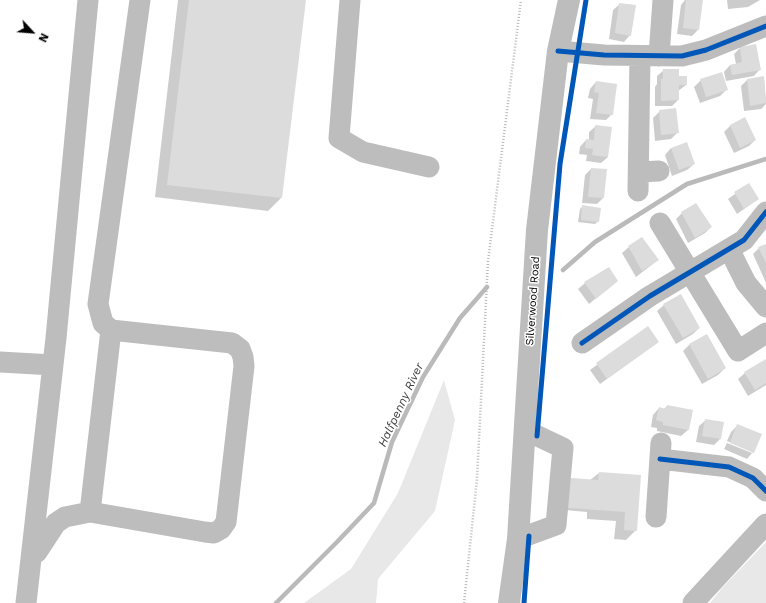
<!DOCTYPE html>
<style>
body{margin:0}
#map{position:relative;width:766px;height:603px;overflow:hidden;background:#fff;font-family:"Work Sans",sans-serif}
canvas{display:block}
.north{position:absolute;left:12px;top:12px;width:40px;height:40px;-webkit-text-stroke:3px #fff;paint-order:stroke;rotate:116deg;font-size:11px;font-weight:700;line-height:16px;text-align:center;color:#000}
.north::after{content:'';display:block;margin:auto;width:14px;height:18px;background:#000;clip-path:polygon(50% 0,100% 100%,50% 72%,0 100%)}
</style>
<div id="map">
<canvas width="766" height="603"></canvas>
<div class="north">N</div>
</div>
<script>
const ctx = document.querySelector('canvas').getContext('2d');
ctx.lineJoin = 'round';
function fill(path, color) {
  ctx.fillStyle = color;
  ctx.fill(path, 'evenodd');
}
function poly(rows) {
  const path = new Path2D();
  for (const r of rows) {
    path.moveTo(r[0], r[1]);
    for (let i = 2; i < r.length; i += 2) path.lineTo(r[i], r[i + 1]);
  }
  return path;
}
function strokePath(path, color, width, dash) {
  ctx.strokeStyle = color;
  ctx.lineWidth = width;
  ctx.lineCap = dash ? 'butt' : 'round';
  ctx.setLineDash(dash || []);
  ctx.stroke(path);
}
function write(font, color, halo, rows, align = 'center') {
  ctx.font = font + ' "Work Sans",sans-serif';
  ctx.lineWidth = 3;
  ctx.setLineDash([]);
  ctx.textBaseline = 'middle';
  ctx.strokeStyle = halo;
  ctx.fillStyle = color;
  for (const [text, x, y, turn = 0] of rows) {
    ctx.save();
    ctx.translate(x, y);
    ctx.rotate((+turn || 0) * Math.PI / 180);
    ctx.textAlign = isNaN(turn) ? turn : align;
    if (halo) ctx.strokeText(text, 0, 0);
    ctx.fillText(text, 0, 0);
    ctx.restore();
  }
}
fill(poly([
 [444,380,455,420,435,511,378,579,376,603,304,603,351,569,398,493],
 [766,542,766,603,710,603,722,588]
]), '#e8e8e8');
fill(poly([
 [178,0,305,0,281,198,268,211,155,197],
 [685,0,702,0,698,30,692,36,677,34,681,5],
 [727,0,760,0,748,7,728,9],
 [620,4,630,35,624,42,609,39,613,10],
 [740,48,760,69,754,76,726,81,724,72,730,65,736,64,734,54],
 [664,70,678,77,686,85,678,91,678,100,672,106,655,106,655,87,657,84,657,76],
 [764,78,766,104,761,109,744,111,741,86,747,80],
 [701,80,726,90,720,96,700,103,694,87],
 [596,82,612,114,606,120,590,119,593,99,588,98,590,89],
 [660,111,678,132,671,139,655,141,653,118],
 [745,119,755,140,749,146,734,153,724,132,730,126],
 [596,126,608,157,601,163,586,161,587,155,579,154,580,147,586,140,589,141,589,132],
 [671,148,694,164,687,170,672,176,665,155],
 [591,169,603,198,597,204,582,203,585,175],
 [749,184,758,199,737,214,728,199],
 [583,206,598,221,595,224,578,222,580,209],
 [682,213,711,227,705,233,688,243,676,219],
 [766,245,766,283,753,254,759,248],
 [629,247,658,260,636,277,622,253],
 [617,281,589,304,578,289,585,283],
 [664,305,699,328,693,334,676,344,657,311],
 [648,327,658,342,600,384,590,370],
 [706,335,725,368,718,375,702,384,683,351,689,345],
 [766,360,766,385,748,396,738,379,745,373],
 [667,406,692,411,688,430,681,436,657,431,657,428,651,427,653,415,659,408,664,409],
 [706,420,720,439,714,445,696,442,699,426],
 [738,425,753,452,747,459,724,449,727,443,752,453,752,451,727,441,731,432],
 [599,473,640,476,636,530,626,540,614,539,616,521,587,519,587,512,554,509]
]), '#0003');
strokePath(poly([
 [563,270,595,242,687,184,766,159],
 [276,603,337,542,374,503,392,442,423,377,460,318,487,287]
]), '#bababa', 4.5);
fill(poly([
 [189,0,306,0,282,198,167,185],
 [686,0,703,0,699,30,683,28],
 [619,3,636,5,631,36,615,33],
 [756,44,761,70,732,75,730,65,742,62,740,47],
 [663,69,679,69,679,76,687,76,687,85,679,85,679,100,661,101,661,79,663,79],
 [722,72,728,90,706,97,700,79],
 [764,76,766,103,750,106,747,79],
 [596,81,617,84,613,115,596,113,599,93,594,92],
 [676,108,679,133,661,135,659,110],
 [745,117,756,140,740,148,730,125],
 [595,125,612,127,608,157,592,155,593,149,585,148,586,139,594,140],
 [687,142,695,164,679,170,671,148],
 [591,168,607,169,604,198,588,197],
 [749,183,759,199,744,209,734,192],
 [696,203,712,227,695,238,681,212],
 [582,205,601,208,599,222,581,220],
 [642,237,659,260,642,271,628,246],
 [766,244,766,263,758,247],
 [609,267,618,281,596,299,584,282],
 [681,294,700,328,683,338,663,304],
 [648,326,659,342,607,379,596,363],
 [707,334,726,368,708,379,689,344],
 [766,359,766,383,755,390,744,372],
 [667,405,693,410,689,430,663,425,663,422,656,420,659,407,666,409],
 [705,419,724,422,721,439,702,436],
 [737,424,762,434,754,453,730,443],
 [599,472,641,475,637,531,624,530,625,512,556,507,559,477,598,480]
]), '#dcdcdc');
strokePath(poly([
 [464,603,477,479,488,261,521,0]
]), '#b8b8b8', 2.5, [1, 2]);
strokePath(poly([
 [350,0,339,138,363,152,429,167],
 [558,51,604,55,682,56,706,50,766,26],
 [659,56,663,0],
 [639,172,659,171],
 [638,191,640,56],
 [660,223,738,351,766,333],
 [729,249,746,283,766,307],
 [111,330,103,323,98,304,140,0],
 [582,343,650,296,744,240,766,212],
 [0,362,53,365],
 [660,459,729,467,753,478,766,491],
 [656,517,661,443],
 [518,539,556,525,563,448,525,430],
 [32,551,37,552,56,523,65,517,90,512,205,532,214,533,221,529,226,522,244,366,243,357,240,349,232,343,111,330,90,512],
 [26,603,56,338,88,0],
 [693,603,766,524]
]), '#bdbdbd', 21);
strokePath(poly([
 [509,603,518,539,537,230,558,51,569,0]
]), '#bdbdbd', 22);
strokePath(poly([
 [558,51,604,55,682,56,706,50,766,26],
 [582,343,650,296,744,240,766,212],
 [537,436,560,164,586,0],
 [660,459,729,467,753,478,766,491],
 [524,603,529,536]
]), '#0057b8', 5);
write('11px', '#000', '#fff', [
 ["Silverwood Road",533,301,-86]
]);
write('italic 12px', '#3e3e3e', '#fff', [
 ["Halfpenny River",401,405,-65]
]);
</script>
